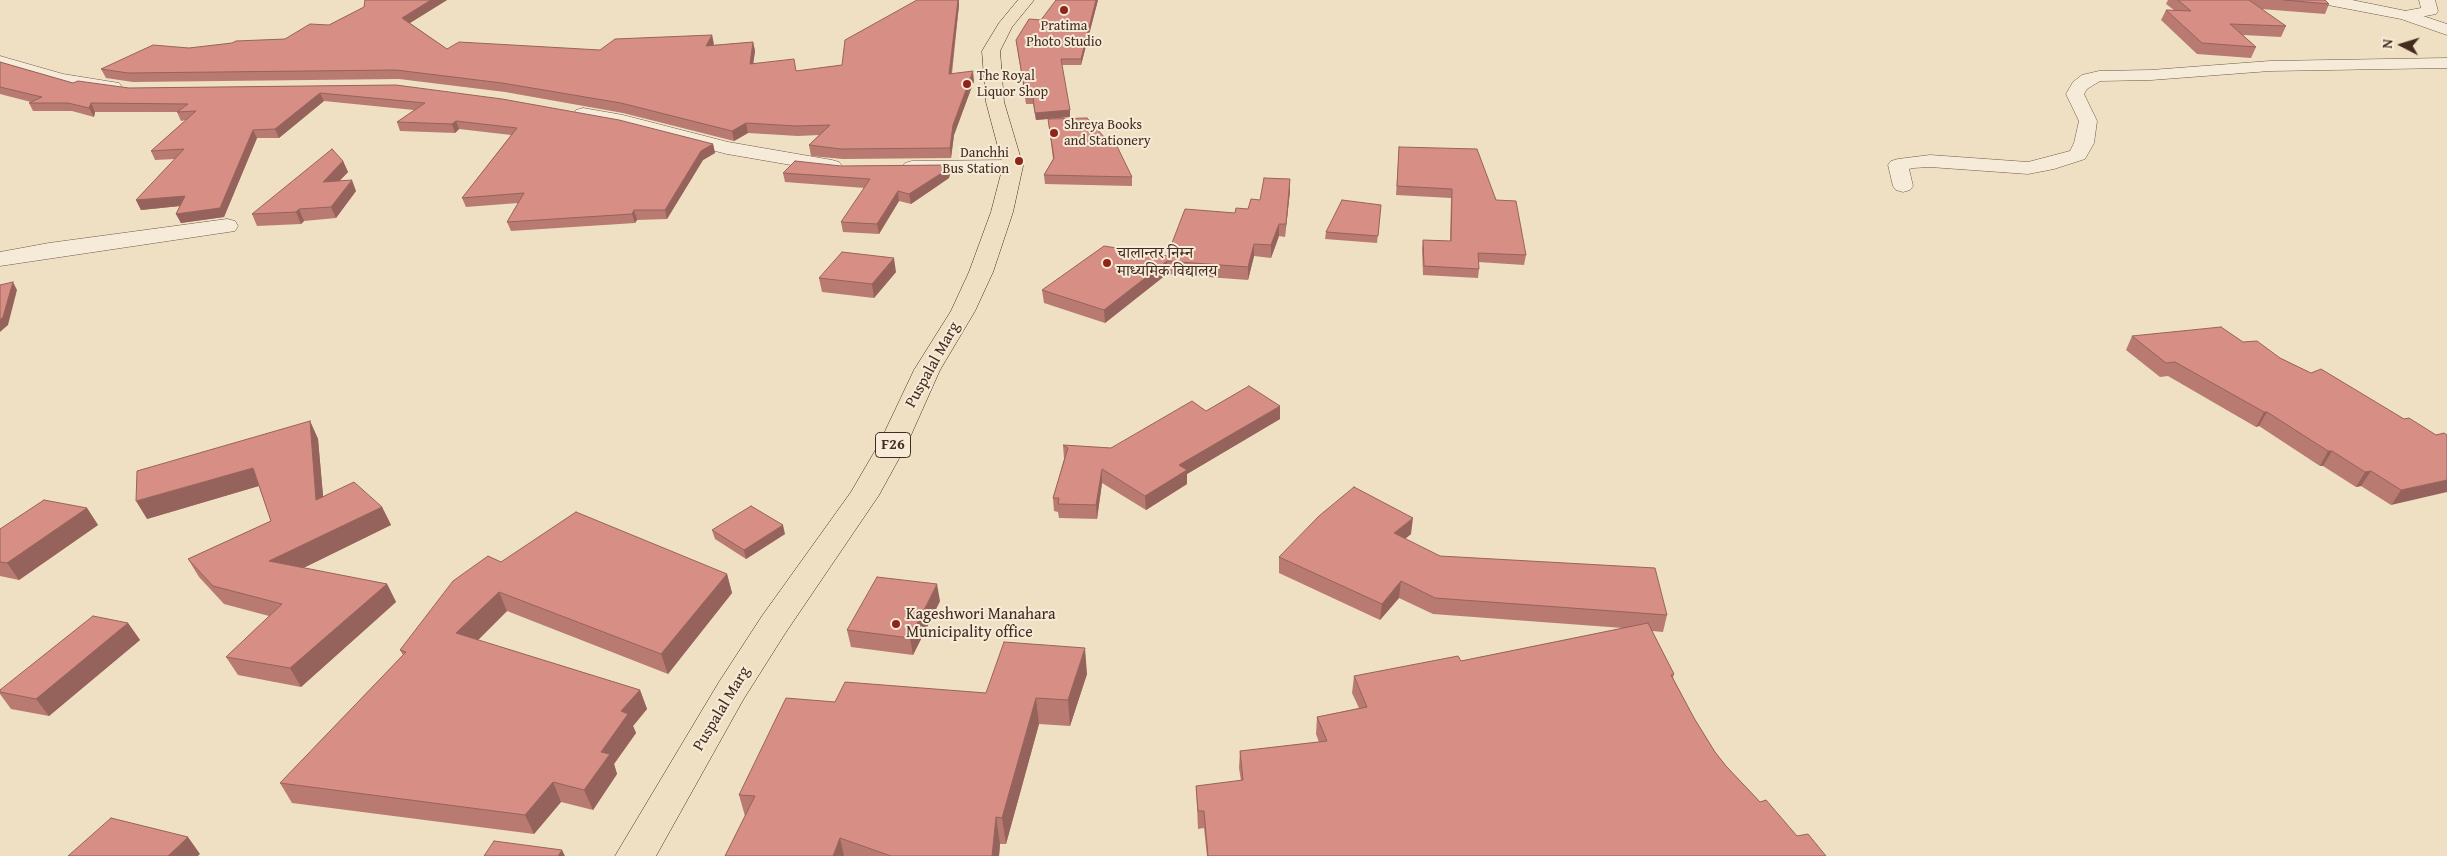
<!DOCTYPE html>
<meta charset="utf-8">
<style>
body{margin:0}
#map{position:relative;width:2447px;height:856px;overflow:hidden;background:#efe0c3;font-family:"Gentium Book Plus",serif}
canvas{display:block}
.north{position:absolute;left:2377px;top:20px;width:50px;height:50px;-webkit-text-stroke:4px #f5ebd8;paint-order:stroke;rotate:275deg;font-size:14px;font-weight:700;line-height:20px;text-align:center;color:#442b1d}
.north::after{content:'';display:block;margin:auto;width:18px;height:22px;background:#442b1d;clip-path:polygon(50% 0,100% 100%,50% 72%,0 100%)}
</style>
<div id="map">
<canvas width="2447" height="856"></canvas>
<div class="north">N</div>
</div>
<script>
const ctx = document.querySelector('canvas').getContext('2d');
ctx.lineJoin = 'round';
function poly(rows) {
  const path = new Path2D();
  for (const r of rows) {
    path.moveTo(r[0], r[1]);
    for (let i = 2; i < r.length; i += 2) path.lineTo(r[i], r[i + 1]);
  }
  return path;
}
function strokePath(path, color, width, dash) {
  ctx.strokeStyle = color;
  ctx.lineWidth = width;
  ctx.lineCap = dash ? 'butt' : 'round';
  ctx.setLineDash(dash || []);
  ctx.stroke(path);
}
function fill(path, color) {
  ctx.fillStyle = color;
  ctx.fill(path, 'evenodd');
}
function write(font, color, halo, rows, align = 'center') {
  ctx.font = font + ' "Gentium Book Plus","Noto Serif Devanagari",serif';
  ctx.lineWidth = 4;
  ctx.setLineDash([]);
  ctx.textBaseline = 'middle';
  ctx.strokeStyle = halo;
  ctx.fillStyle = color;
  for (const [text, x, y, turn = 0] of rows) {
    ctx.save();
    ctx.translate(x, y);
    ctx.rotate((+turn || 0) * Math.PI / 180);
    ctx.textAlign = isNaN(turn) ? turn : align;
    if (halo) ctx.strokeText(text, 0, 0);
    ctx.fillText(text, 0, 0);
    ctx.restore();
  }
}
const minor = poly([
 [2419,0,2435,0,2438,11,2436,14,2405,20,2399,18,2397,15,2399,12,2421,8,2419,0],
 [0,56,63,74,119,83,122,87,119,91,113,92,55,83,0,67,0,56],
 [2447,58,2447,68,2270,71,2151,80,2100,81,2087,89,2084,94,2097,121,2094,143,2085,159,2054,169,2028,174,1930,167,1913,168,1909,169,1913,186,1910,190,1903,192,1896,190,1893,186,1888,165,1891,161,1898,159,1930,155,2028,162,2070,151,2074,143,2079,121,2066,94,2073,82,2082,75,2099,71,2151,70,2270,61,2447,58],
 [583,108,623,115,728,142,832,160,839,162,842,166,839,170,832,172,727,154,622,127,576,118,574,114,576,110,583,108],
 [1013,160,1020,162,1023,166,1020,170,912,173,905,171,902,167,905,163,912,161,1013,160],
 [227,219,235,221,238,226,235,231,0,266,0,252,49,243,227,219]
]);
const tertiary = poly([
 [2320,0,2352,0,2411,12,2447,24,2447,35,2401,19,2328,5,2320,0]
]);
const primary = poly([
 [1018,0,1034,0,1012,27,1000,51,1004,102,1023,166,1013,212,993,272,975,311,940,370,907,444,879,495,786,632,743,700,656,856,615,856,719,682,762,616,851,492,879,444,914,370,951,311,969,272,991,212,1003,166,986,102,982,51,999,23,1018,0]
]);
strokePath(minor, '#6f5846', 1);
strokePath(tertiary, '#6f5846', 1);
strokePath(primary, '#442b1d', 1);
fill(minor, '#f5ebd8');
fill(tertiary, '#f5ebd8');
fill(primary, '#efe0c3');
fill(poly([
 [365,0,447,0,410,23,447,49,600,50,712,35,713,45,753,42,755,51,753,63,796,71,842,65,959,5,952,74,974,81,954,135,951,158,843,159,811,156,809,145,819,135,798,136,748,133,734,141,623,113,505,92,399,79,133,82,106,78,101,69,189,48,285,39,329,25,364,7],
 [1098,0,1081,65,1062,65,1070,117,1036,120,1033,104,1026,104,1016,40,1041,20],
 [2168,0,2325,0,2329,4,2325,14,2261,9,2286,26,2281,37,2243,35,2256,47,2251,58,2197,54,2161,20,2166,10,2174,10,2166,4],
 [0,62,73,83,129,88,396,85,713,144,715,153,703,160,667,219,637,220,635,223,511,231,507,222,518,203,466,207,462,198,511,135,459,129,455,133,400,131,397,122,414,110,324,101,279,138,257,138,224,217,181,223,176,214,180,206,141,210,136,200,175,159,155,160,151,151,186,120,181,121,177,112,95,112,94,117,72,111,33,111,29,103,31,102,0,94],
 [1048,119,1132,177,1132,186,1045,184,1044,175,1053,159],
 [1399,147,1496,200,1526,255,1524,265,1478,262,1479,269,1478,278,1423,275,1422,249,1423,240,1450,241,1451,198,1396,195],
 [343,161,348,172,339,181,356,191,336,218,304,221,301,224,257,226,252,214],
 [948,165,950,174,949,178,911,204,899,201,879,234,843,232,841,222,865,188,785,182,783,173,841,166],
 [1290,191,1285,237,1279,236,1271,258,1254,256,1248,280,1167,274,1105,323,1044,303,1042,290,1167,256,1235,213,1248,209,1260,200],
 [1381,205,1377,243,1325,239,1326,232],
 [896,272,874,298,822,292,819,278],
 [2132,336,2243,342,2280,358,2436,435,2444,433,2391,505,2361,486,2356,487,2323,466,2320,466,2259,426,2256,427,2168,376,2160,377,2126,350],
 [1206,411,1280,419,1187,474,1187,484,1146,510,1102,483,1097,519,1059,518,1058,512,1054,511,1053,498,1064,459,1063,445,1111,448],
 [310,421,318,439,323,496,382,507,391,525,303,568,387,584,396,602,301,687,238,675,226,657,269,616,224,604,199,577,188,559,271,521,259,486,147,519],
 [87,508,98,525,19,580,0,576,0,529],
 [712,530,785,534,746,559,715,539],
 [1411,534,1405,539,1440,556,1667,615,1663,632,1652,631,1674,674,1673,678,1694,718,1715,752,1726,766,1760,802,1797,836,1826,856,1207,856,1204,828,1198,829,1196,786,1241,781,1239,768,1240,751,1319,742,1316,734,1317,717,1359,708,1352,693,1354,676,1461,661,1623,628,1433,614,1399,598,1380,620,1279,573,1279,557],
 [501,562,727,574,732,593,668,674,507,611,478,640,640,690,647,709,633,726,636,733,614,764,617,774,593,810,561,802,534,834,292,803,280,783,403,655,400,650],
 [940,601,913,655,851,647,847,630],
 [128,623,140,640,49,716,11,709,0,694,0,690],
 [1087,674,1070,726,1039,724,1006,844,1000,844,999,856,725,856,745,816,739,795,835,702,986,693]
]), '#b97a72');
fill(poly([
 [431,0,447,0,405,26,402,18],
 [958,0,959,0,959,5,950,84,949,74],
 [1096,0,1098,0,1081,65,1081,59],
 [712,35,714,44,708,55,706,46],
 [753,42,755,51,752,73,750,64],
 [973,71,974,81,954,135,951,158,950,148,953,125],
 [320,93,324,101,279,138,275,129],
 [91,103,95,112,94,117,89,108],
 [1070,110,1070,117,1036,120,1035,113],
 [456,121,459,129,455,133,452,124],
 [746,123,748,133,734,141,732,131],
 [253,130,257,138,224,217,181,223,176,214],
 [713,144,715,153,703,160,667,219,665,210,701,151],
 [343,161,348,172,328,193,323,182],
 [948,165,950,174,949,178,911,204,909,194],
 [1290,179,1290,191,1285,237,1286,224],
 [352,180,356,191,336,218,331,207],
 [898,191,899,201,879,234,877,224],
 [185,196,190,205,141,210,136,200],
 [299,209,304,221,301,224,296,212],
 [634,210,637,220,635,223,632,214],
 [1279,224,1279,236,1271,258,1271,245],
 [1254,244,1254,256,1248,280,1248,267],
 [894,258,896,272,874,298,872,284],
 [1167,261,1167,274,1105,323,1104,310],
 [13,282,17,290,8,325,0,332,0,320],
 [1280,406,1280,419,1187,474,1187,484,1146,510,1145,496,1179,465],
 [2264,412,2267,412,2259,426,2256,427],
 [310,421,318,439,325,518,316,500],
 [2328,451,2332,451,2323,466,2320,466],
 [253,468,262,485,147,519,136,501],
 [1102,469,1102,483,1097,519,1096,505],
 [2371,471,2361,486,2356,487,2365,472],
 [2447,480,2447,492,2391,505,2401,490],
 [382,507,391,525,279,580,269,561],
 [87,508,98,525,19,580,7,563],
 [1413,518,1411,534,1393,549,1394,533],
 [783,525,785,534,746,559,744,550],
 [727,574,732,593,668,674,661,654],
 [1401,581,1399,598,1380,620,1382,604],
 [387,584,396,602,301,687,290,668],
 [937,584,940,601,913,655,910,638],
 [499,592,507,611,465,653,456,633],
 [128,623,140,640,49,716,36,699],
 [1085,648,1087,674,1070,726,1068,700],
 [640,690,647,709,633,726,636,733,614,764,617,774,593,810,584,790,601,752,621,711],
 [1036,698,1039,724,1006,844,1002,818],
 [553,782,561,802,534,834,525,815],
 [996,817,1000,844,999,856,992,856],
 [188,837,200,854,198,856,168,856],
 [840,838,844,856,833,856],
 [562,850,565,856,558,856]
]), '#96635c');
const building = poly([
 [365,0,431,0,402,18,447,49,459,42,600,50,615,39,712,35,706,46,753,42,750,64,794,59,796,71,842,65,845,40,917,0,958,0,949,74,973,71,953,125,950,148,841,149,809,145,830,125,796,126,746,123,732,131,621,103,502,83,396,70,128,73,101,69,153,45,189,48,232,43,236,41,285,39,310,24,329,25,364,7,365,0],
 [1056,0,1096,0,1081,59,1061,59,1070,110,1035,113,1033,97,1026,98,1016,40,1029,19,1041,20,1056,0],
 [2178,0,2249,0,2286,26,2230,24,2256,47,2202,43,2166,10,2191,11,2178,0],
 [2284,0,2325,0,2329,4,2284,0],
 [0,62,73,83,78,81,129,88,396,85,502,99,619,120,713,144,701,151,665,210,634,210,632,214,507,222,524,193,462,198,517,128,456,121,452,124,397,122,425,103,320,93,275,129,253,130,220,208,176,214,185,196,136,200,184,149,151,151,196,111,177,112,188,104,91,103,89,108,68,103,29,103,42,97,0,87,0,62],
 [1087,118,1105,138,1113,138,1132,177,1044,175,1054,158,1048,119,1087,118],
 [1399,147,1477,149,1496,200,1516,201,1526,255,1478,253,1479,269,1424,266,1423,240,1451,241,1452,189,1397,186,1399,147],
 [332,149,343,161,323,182,352,180,331,207,299,209,296,212,252,214,332,149],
 [795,161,841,166,948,165,948,169,909,194,898,191,877,224,841,222,870,179,783,173,795,161],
 [1264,178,1290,179,1286,224,1279,224,1271,245,1254,244,1248,267,1167,261,1104,310,1042,290,1104,246,1167,256,1185,209,1235,213,1236,208,1248,209,1251,199,1260,200,1264,178],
 [1342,200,1381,205,1378,236,1326,232,1342,200],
 [842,252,894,258,872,284,819,278,842,252],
 [13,282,3,317,0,320,0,285,13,282],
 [2221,327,2243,342,2257,341,2280,358,2311,373,2321,369,2404,419,2409,418,2436,435,2444,433,2447,435,2447,480,2401,490,2371,471,2365,472,2332,451,2328,451,2267,412,2264,412,2175,362,2166,363,2132,336,2221,327],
 [1249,386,1280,406,1179,465,1187,470,1145,496,1102,469,1096,505,1058,504,1059,498,1053,498,1068,448,1063,445,1111,448,1192,401,1206,411,1249,386],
 [310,421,316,500,354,482,382,507,269,561,387,584,290,668,226,657,282,604,213,586,188,559,271,521,253,468,136,501,137,471,310,421],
 [1354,487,1413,518,1394,533,1440,556,1655,568,1667,615,1435,598,1401,581,1382,604,1279,557,1319,516,1354,487],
 [44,500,87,508,7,563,0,562,0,529,44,500],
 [751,506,783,525,744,550,712,530,751,506],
 [576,512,727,574,661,654,499,592,456,633,640,690,621,711,628,714,601,752,610,754,584,790,553,782,525,815,280,783,406,652,400,650,453,581,488,556,501,562,576,512],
 [877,577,937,584,910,638,847,630,877,577],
 [93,616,128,623,36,699,0,692,0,690,93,616],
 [1648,623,1674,674,1671,675,1694,718,1715,752,1726,766,1760,802,1766,800,1797,836,1808,834,1826,856,1208,856,1204,811,1198,811,1196,786,1243,780,1240,751,1327,741,1317,717,1367,707,1354,676,1458,656,1461,661,1648,623],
 [1004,642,1085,648,1068,700,1036,698,1002,818,996,817,992,856,891,856,840,838,833,856,725,856,755,796,739,795,786,698,835,702,845,682,986,693,1004,642],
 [111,818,188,837,168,856,68,856,111,818],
 [494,841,562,850,558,856,484,856,494,841]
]);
fill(building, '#d78e84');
strokePath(building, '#96635c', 1);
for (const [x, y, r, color] of [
 [1064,10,5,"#8f2418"],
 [967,84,5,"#8f2418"],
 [1054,133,5,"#8f2418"],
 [1019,161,5,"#8f2418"],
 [1107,263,5,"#8f2418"],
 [896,624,5,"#8f2418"]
]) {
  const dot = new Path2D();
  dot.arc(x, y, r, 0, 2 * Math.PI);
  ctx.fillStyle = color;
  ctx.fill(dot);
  strokePath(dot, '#f5ebd8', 2);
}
write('14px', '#442b1d', '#f5ebd8', [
 ["Pratima",1064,26,"center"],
 ["Photo Studio",1064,42,"center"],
 ["The Royal",977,76],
 ["Liquor Shop",977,92],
 ["Shreya Books",1064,125],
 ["and Stationery",1064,141],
 ["Danchhi",1009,153,"right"],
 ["Bus Station",1009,169,"right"]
], 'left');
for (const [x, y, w] of [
 [893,445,35]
]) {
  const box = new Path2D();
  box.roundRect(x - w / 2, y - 12.5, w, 25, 4);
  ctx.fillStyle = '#f5ebd8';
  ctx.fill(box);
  strokePath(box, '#442b1d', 1);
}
write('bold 15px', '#442b1d', null, [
 ["F26",893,445]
]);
write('16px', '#442b1d', '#f5ebd8', [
 ["चालान्तर निम्न",1117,254],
 ["माध्यमिक विद्यालय",1117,272],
 ["Kageshwori Manahara",906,615],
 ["Municipality office",906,633]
], 'left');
write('16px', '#442b1d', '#f5ebd8', [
 ["Puspalal Marg",933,365,-61],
 ["Puspalal Marg",722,709,-59]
]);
</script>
